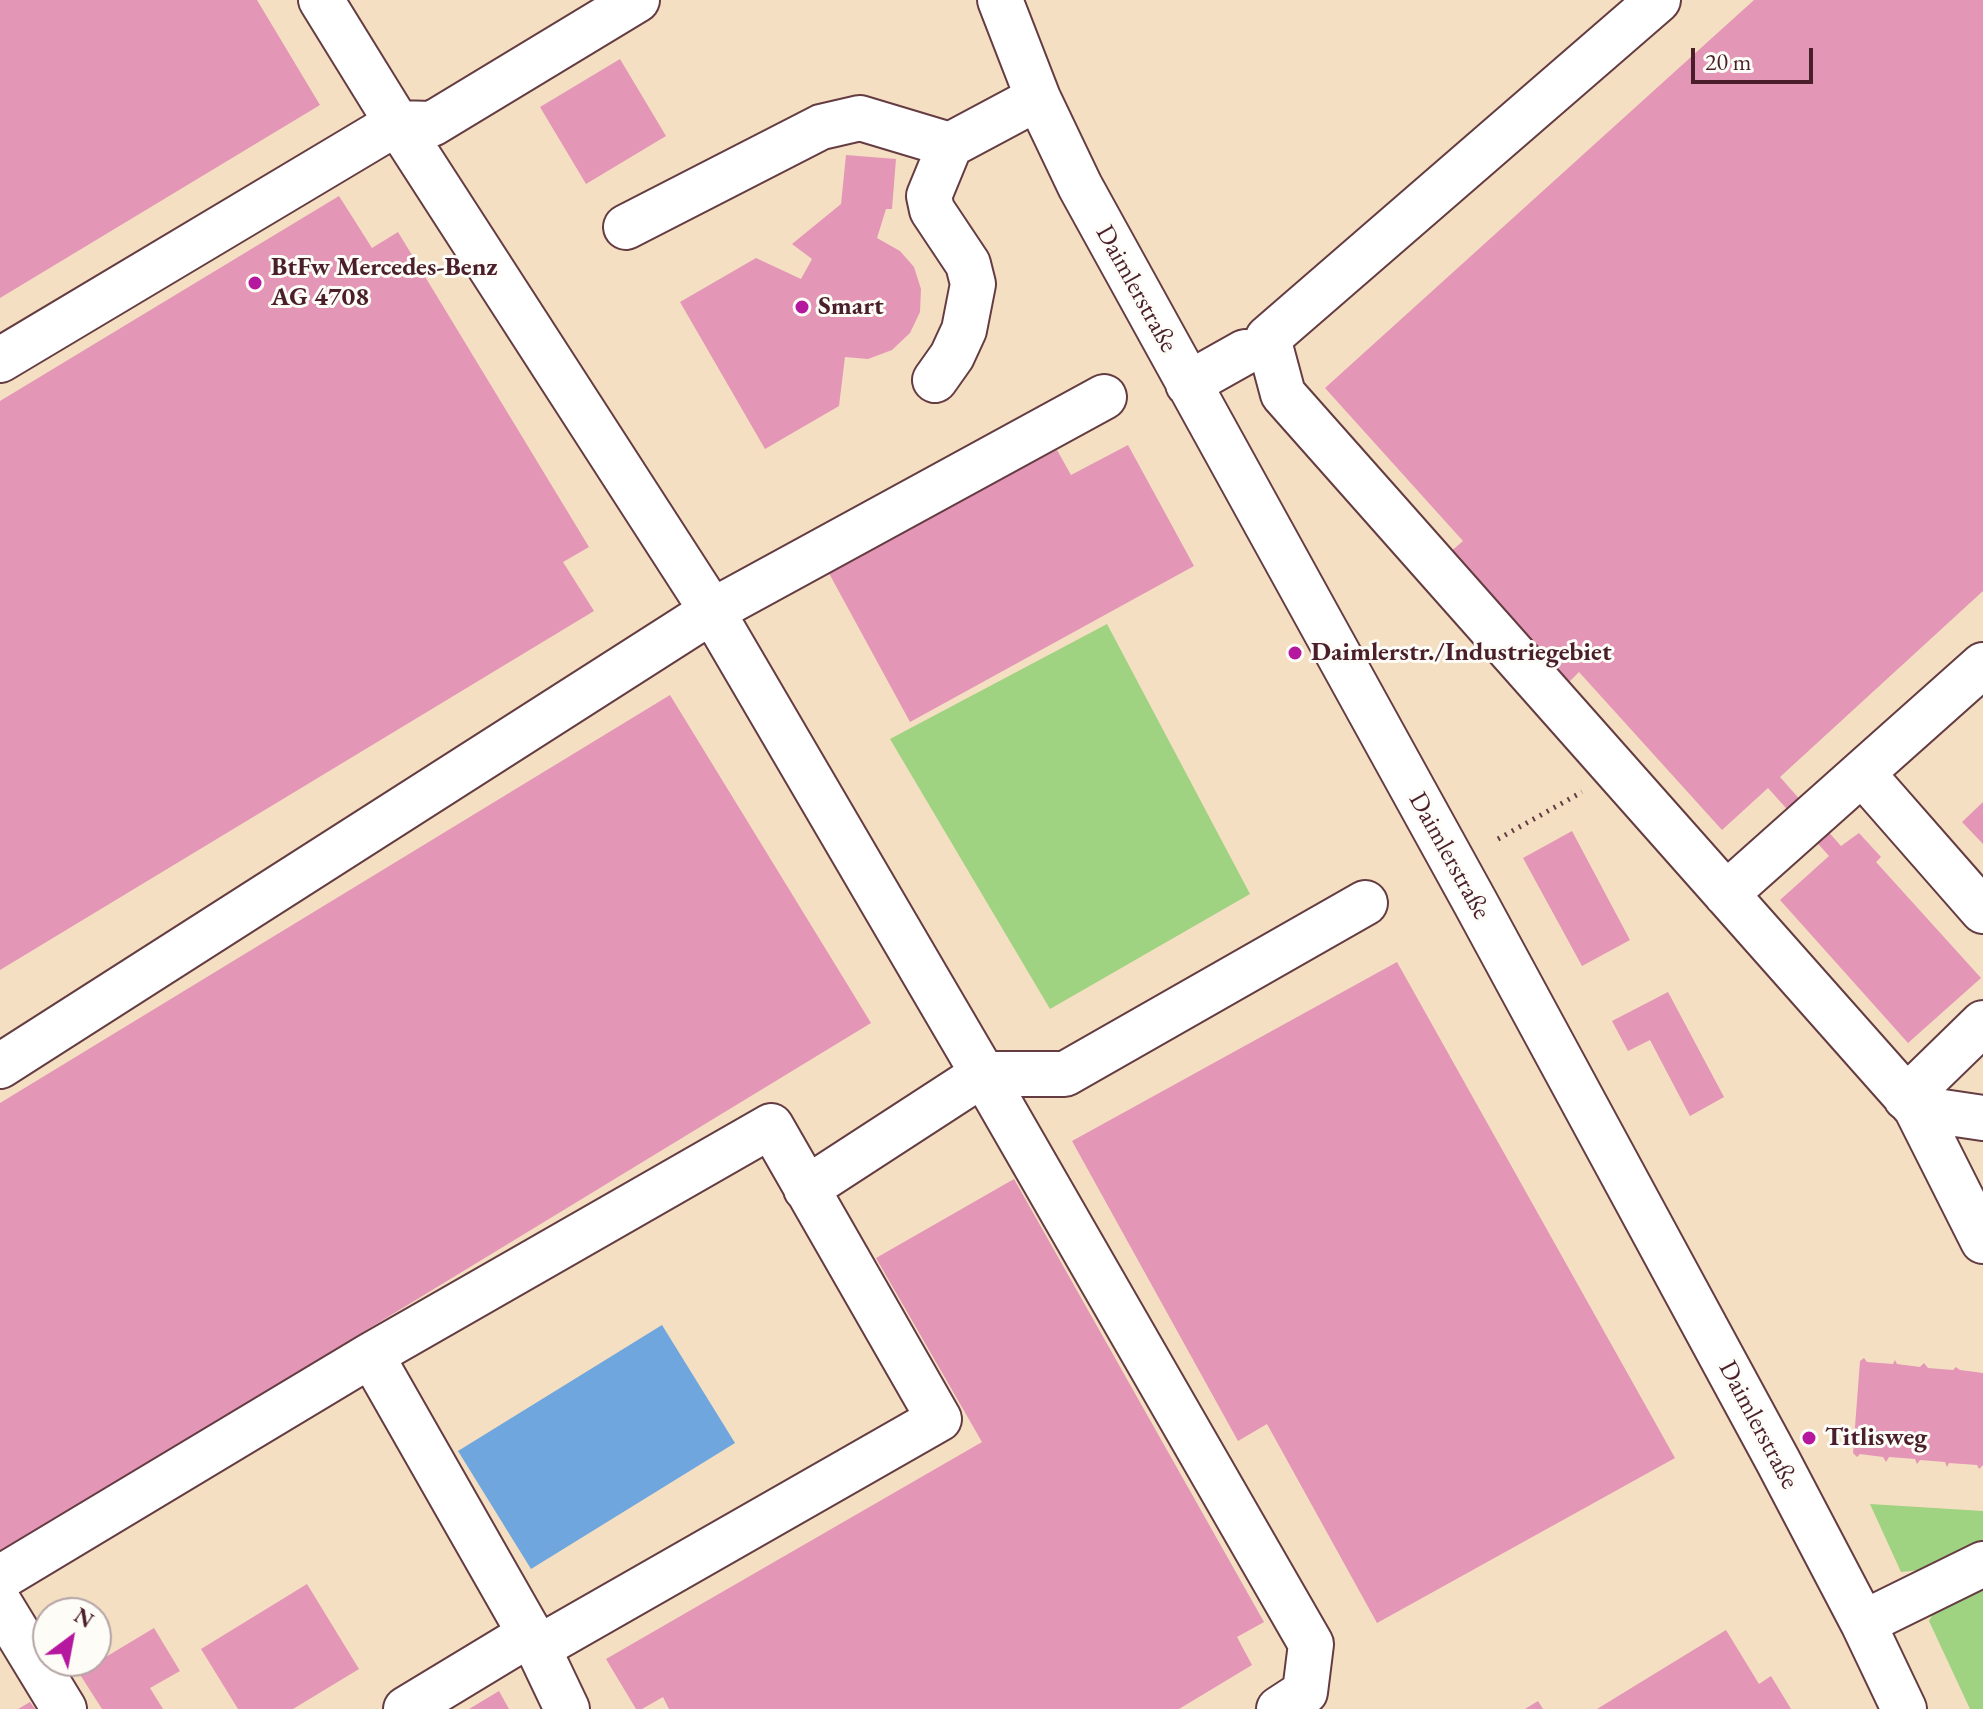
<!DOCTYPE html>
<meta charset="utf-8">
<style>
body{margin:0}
#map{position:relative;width:1983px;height:1709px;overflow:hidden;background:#f4dfc2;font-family:"EB Garamond",serif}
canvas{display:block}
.north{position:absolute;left:32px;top:1597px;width:80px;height:80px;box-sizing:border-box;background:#fdfcf7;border:2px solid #b5a4a5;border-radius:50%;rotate:32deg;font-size:22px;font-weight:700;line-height:32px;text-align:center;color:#4a1f2b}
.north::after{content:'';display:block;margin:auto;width:28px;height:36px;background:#b5179e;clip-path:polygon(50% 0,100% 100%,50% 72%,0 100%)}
.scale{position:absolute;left:1691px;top:48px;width:122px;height:36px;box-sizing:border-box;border:4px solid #4a1f2b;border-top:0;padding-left:10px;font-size:24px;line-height:28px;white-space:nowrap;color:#4a1f2b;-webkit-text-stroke:6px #fdfcf7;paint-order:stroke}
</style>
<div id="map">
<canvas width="1983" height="1709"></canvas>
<div class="north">N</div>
<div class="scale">20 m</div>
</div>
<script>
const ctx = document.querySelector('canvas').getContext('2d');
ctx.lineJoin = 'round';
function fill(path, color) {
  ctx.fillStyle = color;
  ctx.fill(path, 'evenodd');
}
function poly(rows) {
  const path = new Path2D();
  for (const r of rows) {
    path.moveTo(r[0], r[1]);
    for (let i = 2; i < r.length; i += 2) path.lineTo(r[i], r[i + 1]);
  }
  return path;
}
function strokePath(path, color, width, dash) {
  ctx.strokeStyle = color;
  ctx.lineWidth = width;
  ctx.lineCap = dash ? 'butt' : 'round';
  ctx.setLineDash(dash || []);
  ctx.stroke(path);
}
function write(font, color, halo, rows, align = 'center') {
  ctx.font = font + ' "EB Garamond",serif';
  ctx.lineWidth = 6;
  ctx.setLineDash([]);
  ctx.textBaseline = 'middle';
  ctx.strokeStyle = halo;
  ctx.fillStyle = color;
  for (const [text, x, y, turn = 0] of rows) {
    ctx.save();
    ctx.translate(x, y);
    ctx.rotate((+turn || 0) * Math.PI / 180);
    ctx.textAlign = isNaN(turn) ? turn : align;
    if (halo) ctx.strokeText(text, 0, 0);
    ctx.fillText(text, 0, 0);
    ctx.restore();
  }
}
fill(poly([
 [1107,624,1250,894,1050,1009,890,739],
 [1870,1504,1983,1511,1983,1540,1920,1570,1901,1572],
 [1983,1588,1983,1709,1970,1709,1929,1621,1933,1614,1953,1602]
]), '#9fd281');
fill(poly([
 [662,1325,735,1443,531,1569,458,1451]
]), '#70a6de');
fill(poly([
 [0,0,257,0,320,105,0,298],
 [1754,0,1983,0,1983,591,1780,777,1841,846,1859,833,1881,857,1876,862,1981,978,1908,1043,1780,900,1829,856,1768,788,1722,830,1579,672,1567,684,1449,553,1463,541,1325,388],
 [620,59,666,136,586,184,540,107],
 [846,155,896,159,892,209,886,209,877,238,900,251,914,267,921,289,920,312,910,333,892,350,868,359,845,357,839,406,765,449,680,302,756,258,801,279,812,259,792,244,841,204],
 [339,196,372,248,398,232,589,547,563,562,594,611,0,970,0,401],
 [1128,445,1194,566,910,722,825,566,1026,456,1030,464,1057,450,1071,475],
 [670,695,871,1023,0,1553,0,1103],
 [1983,802,1983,844,1962,822],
 [1572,831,1630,940,1582,966,1523,858],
 [1397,962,1675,1458,1377,1623,1267,1424,1238,1441,1072,1141],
 [1668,992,1724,1097,1690,1116,1650,1040,1628,1051,1612,1021],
 [1014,1179,1264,1622,1237,1637,1252,1665,1179,1709,669,1709,663,1697,642,1709,636,1709,606,1659,982,1442,876,1258],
 [1864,1358,1867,1362,1893,1364,1895,1360,1897,1364,1920,1367,1924,1363,1928,1368,1953,1370,1956,1367,1960,1370,1983,1373,1983,1465,1979,1469,1977,1465,1949,1463,1947,1467,1945,1462,1920,1460,1917,1464,1915,1459,1889,1457,1886,1462,1883,1457,1860,1454,1857,1457,1853,1453,1860,1361],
 [307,1584,359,1669,293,1709,238,1709,201,1649],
 [154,1628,180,1671,150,1688,163,1709,102,1709,79,1673],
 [1726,1630,1759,1684,1771,1676,1791,1709,1597,1709],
 [499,1691,509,1709,469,1709],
 [1538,1701,1543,1709,1525,1709],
 [30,1702,35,1709,18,1709]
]), '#e496b7');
const minor = poly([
 [321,0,397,123,712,611,983,1074,1311,1644,1305,1692,1279,1709],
 [1000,0,1038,98,1080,186,1475,902,1778,1461,1863,1623,1904,1709],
 [1658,0,1268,338,1283,394,1916,1108,1983,1241],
 [626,227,821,127,860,118,950,145,1038,98],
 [0,360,397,123,432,124,637,0],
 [935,380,952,356,964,330,973,284,968,264,932,210,929,196,950,145],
 [1188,384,1245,352],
 [1862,773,1983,911],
 [1726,894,1983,665],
 [0,1066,712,611,1104,397],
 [1906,1098,1983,1023],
 [1916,1108,1983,1118],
 [806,1189,983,1074,1065,1074,1365,903],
 [371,1355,771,1126,939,1419,538,1648],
 [0,1578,371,1355,538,1648,567,1709],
 [0,1604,64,1709],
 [1863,1623,1983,1564],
 [406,1709,530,1634]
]);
strokePath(minor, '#643c42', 48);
strokePath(poly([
 [1498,839,1582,792]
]), '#643c42', 5, [2, 6]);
strokePath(minor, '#fff', 44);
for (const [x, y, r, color] of [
 [255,283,8,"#b5179e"],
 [802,307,8,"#b5179e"],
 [1295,653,8,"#b5179e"],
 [1809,1438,8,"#b5179e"]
]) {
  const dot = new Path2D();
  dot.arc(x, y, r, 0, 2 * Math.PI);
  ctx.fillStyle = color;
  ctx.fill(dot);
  strokePath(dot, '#fdfcf7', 3);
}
write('bold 26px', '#4a1f2b', '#fdfcf7', [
 ["BtFw Mercedes-Benz",271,268],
 ["AG 4708",271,298],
 ["Smart",818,307],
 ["Daimlerstr./Industriegebiet",1311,653],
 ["Titlisweg",1825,1438]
], 'left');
write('26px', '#4a1f2b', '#fdfcf7', [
 ["Daimlerstraße",1136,289,61],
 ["Daimlerstraße",1449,856,61],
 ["Daimlerstraße",1758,1425,62]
]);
</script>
